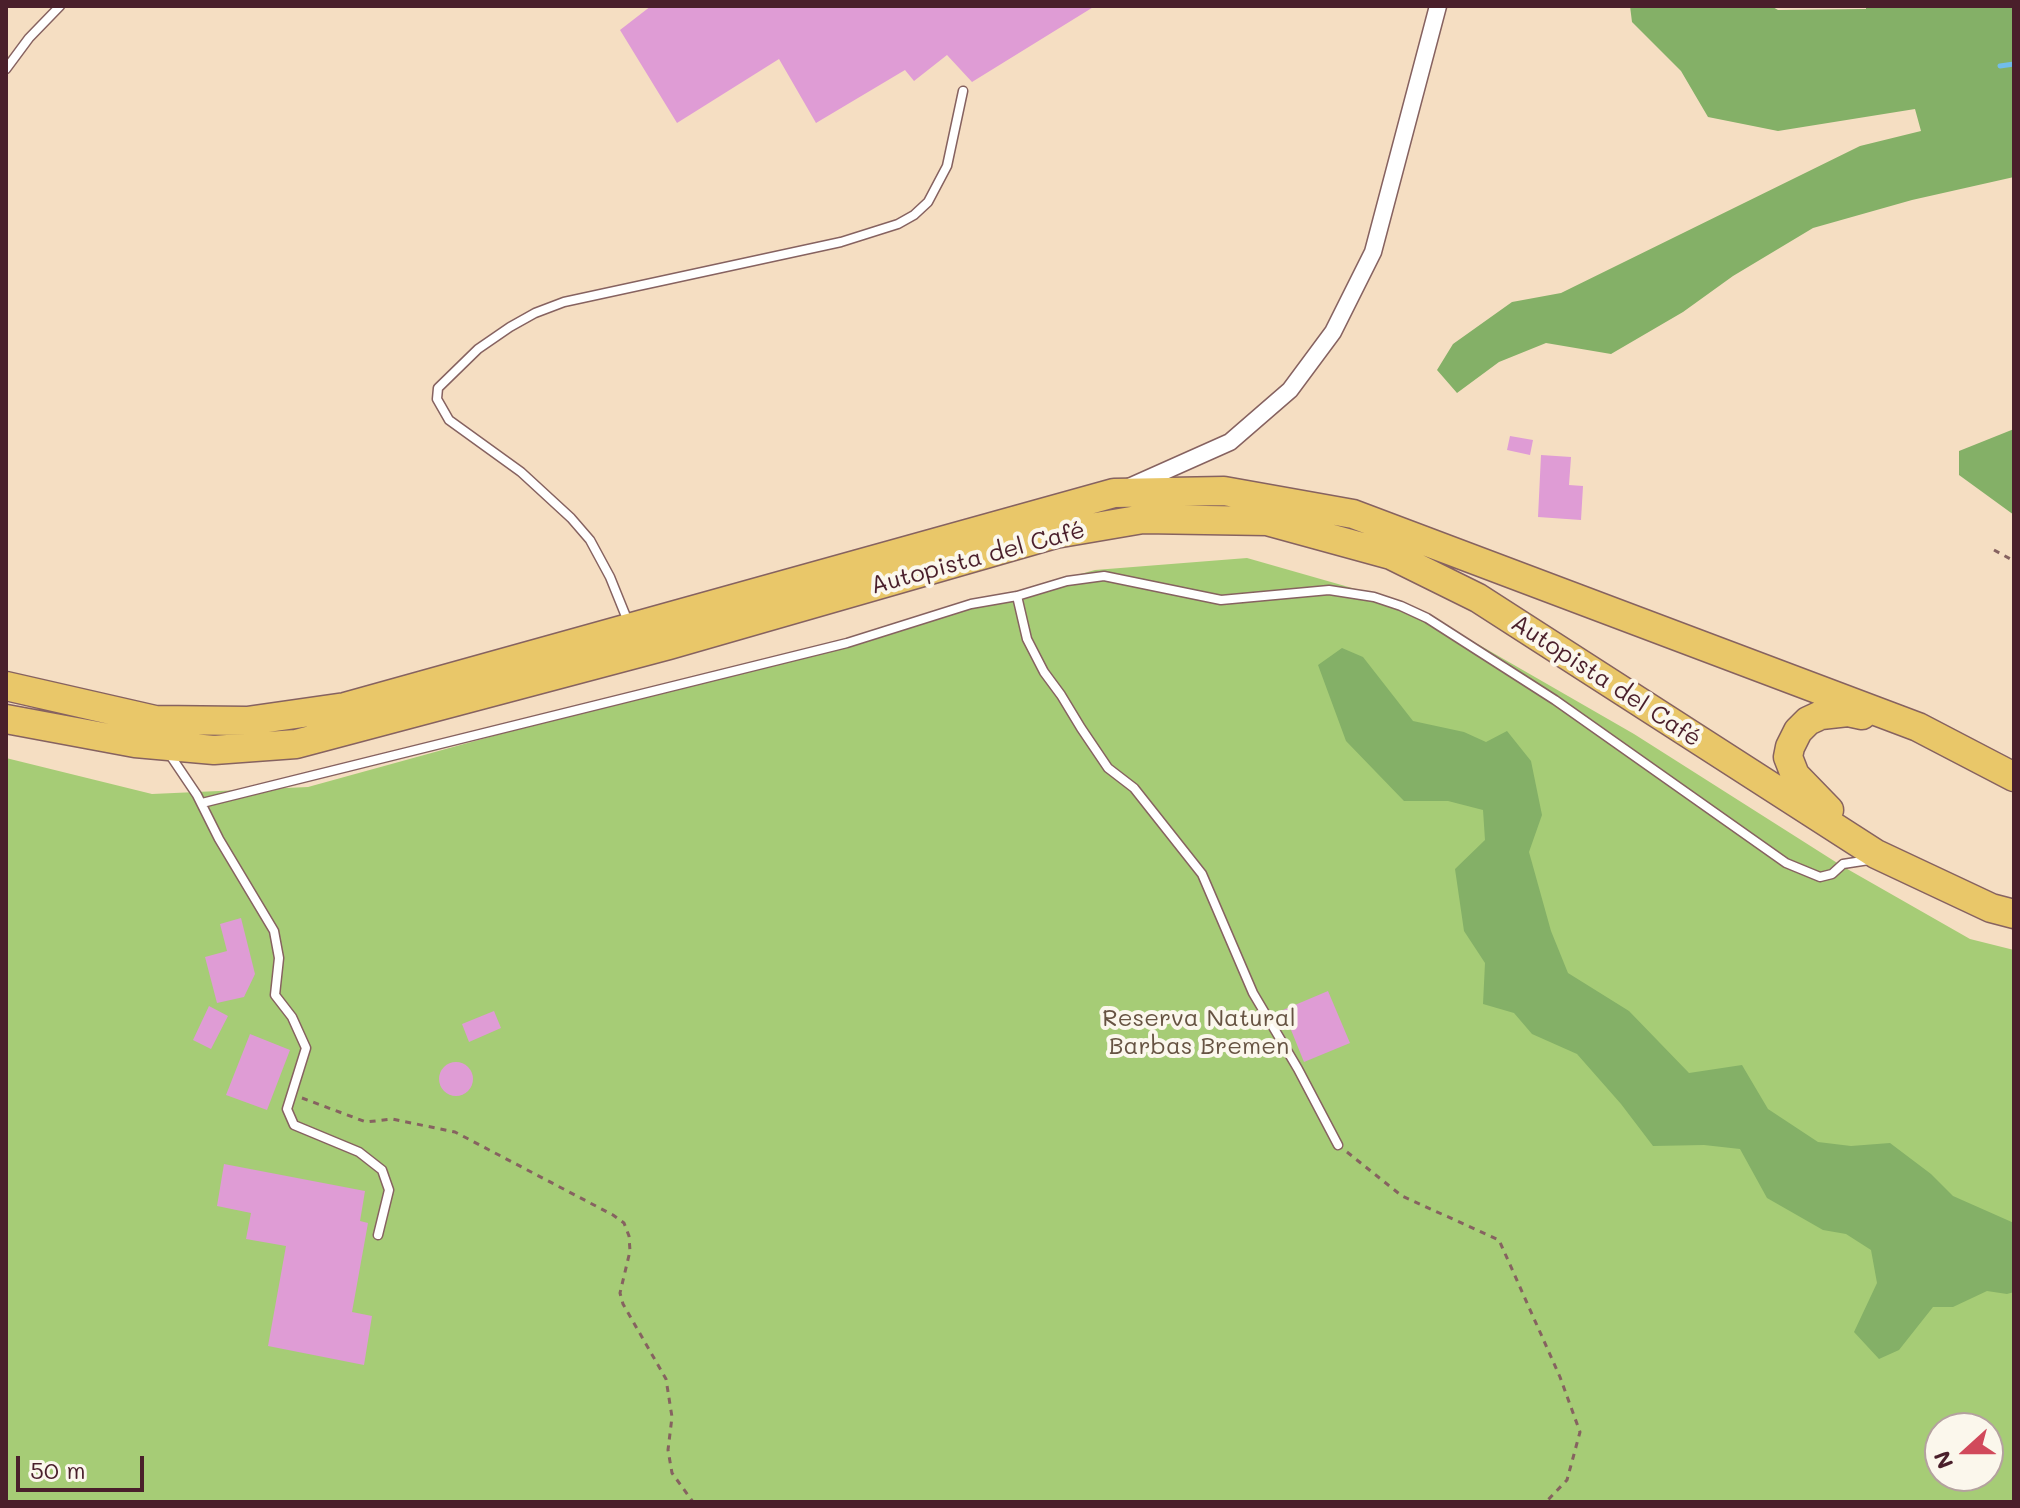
<!DOCTYPE html>
<meta charset="utf-8">
<style>
body{margin:0}
#map{position:relative;width:2020px;height:1508px;overflow:hidden;background:#f5dec2;font-family:Mali,sans-serif}
canvas{display:block}
.frame{position:absolute;inset:0;border:8px solid #4a1f2b;pointer-events:none}
.north{position:absolute;left:1924px;top:1412px;width:80px;height:80px;box-sizing:border-box;background:#fbf7ec;border:2px solid #b4a19f;border-radius:50%;rotate:249deg;font-size:22px;font-weight:700;line-height:32px;text-align:center;color:#4a1f2b}
.north::after{content:'';display:block;margin:auto;width:28px;height:36px;background:#d1495b;clip-path:polygon(50% 0,100% 100%,50% 72%,0 100%)}
.scale{position:absolute;left:16px;top:1456px;width:128px;height:36px;box-sizing:border-box;border:4px solid #4a1f2b;border-top:0;padding-left:10px;font-size:24px;line-height:28px;white-space:nowrap;color:#4a1f2b;-webkit-text-stroke:6px #fbf7ec;paint-order:stroke}
</style>
<div id="map">
<canvas width="2020" height="1508"></canvas>
<div class="frame"></div>
<div class="north">N</div>
<div class="scale">50 m</div>
</div>
<script>
const ctx = document.querySelector('canvas').getContext('2d');
ctx.lineJoin = 'round';
function fill(path, color) {
  ctx.fillStyle = color;
  ctx.fill(path, 'evenodd');
}
function poly(rows) {
  const path = new Path2D();
  for (const r of rows) {
    if (r.length === 3) {
      path.moveTo(r[0] + r[2], r[1]);
      path.arc(r[0], r[1], r[2], 0, 2 * Math.PI);
      continue;
    }
    path.moveTo(r[0], r[1]);
    for (let i = 2; i < r.length; i += 2) path.lineTo(r[i], r[i + 1]);
  }
  return path;
}
function strokePath(path, color, width, dash) {
  ctx.strokeStyle = color;
  ctx.lineWidth = width;
  ctx.lineCap = dash ? 'butt' : 'round';
  ctx.setLineDash(dash || []);
  ctx.stroke(path);
}
function write(font, color, halo, rows, align = 'center') {
  ctx.font = font + ' Mali,sans-serif';
  ctx.lineWidth = 8;
  ctx.setLineDash([]);
  ctx.textBaseline = 'middle';
  ctx.strokeStyle = halo;
  ctx.fillStyle = color;
  for (const [text, x, y, turn = 0] of rows) {
    ctx.save();
    ctx.translate(x, y);
    ctx.rotate((+turn || 0) * Math.PI / 180);
    ctx.textAlign = isNaN(turn) ? turn : align;
    if (halo) ctx.strokeText(text, 0, 0);
    ctx.fillText(text, 0, 0);
    ctx.restore();
  }
}
fill(poly([
 [1247,558,1408,604,1634,734,1842,866,1970,939,2014,950,2014,1502,6,1502,6,758,152,794,308,787,1095,570],
 [1940,1428,1988,1428,1988,1476,1940,1476]
]), '#a6cc76');
fill(poly([
 [1630,6,1771,6,1778,10,1866,9,1866,6,2014,6,2014,177,1912,200,1813,228,1733,276,1683,312,1611,354,1546,343,1499,362,1457,393,1437,370,1453,344,1512,302,1561,293,1860,146,1921,131,1915,109,1778,131,1708,117,1681,71,1632,22],
 [2014,429,2014,515,1959,475,1959,451],
 [1342,648,1363,657,1413,721,1464,732,1486,742,1507,731,1531,761,1542,815,1529,852,1551,931,1568,973,1629,1011,1689,1073,1742,1065,1768,1109,1818,1142,1851,1146,1890,1143,1931,1174,1953,1196,2014,1223,2014,1292,2007,1294,1987,1291,1953,1307,1933,1307,1899,1350,1879,1359,1854,1332,1877,1283,1871,1250,1846,1234,1823,1230,1767,1198,1740,1149,1704,1145,1653,1146,1621,1104,1577,1054,1532,1034,1514,1013,1483,1004,1485,963,1464,931,1455,869,1485,840,1483,810,1448,801,1404,801,1346,741,1318,665]
]), '#84b067');
strokePath(poly([
 [2000,66,2014,64]
]), '#72bdeb', 5);
fill(poly([
 [651,6,1095,6,972,82,947,55,914,81,905,70,816,123,779,59,677,123,620,30],
 [1510,436,1533,440,1530,455,1507,450],
 [1541,455,1571,457,1569,485,1583,486,1581,520,1538,517],
 [241,918,255,974,244,997,217,1003,205,957,227,951,220,924],
 [1328,991,1350,1043,1304,1062,1283,1010],
 [209,1006,228,1016,211,1049,193,1040],
 [494,1011,501,1028,469,1042,462,1024],
 [250,1034,290,1050,267,1110,226,1095],
 [456,1079,17],
 [224,1164,365,1191,360,1221,368,1223,352,1312,372,1316,364,1365,268,1346,286,1246,246,1239,251,1213,217,1206]
]), '#df9cd5');
const lane = poly([
 [6,69,29,38,60,6],
 [1017,596,1027,639,1044,672,1061,695,1081,728,1108,768,1134,788,1202,874,1253,993,1298,1069,1338,1145],
 [629,624,610,577,590,540,571,518,521,472,449,420,437,399,438,388,478,349,510,327,535,313,564,302,841,242,898,224,914,215,928,202,947,166,963,91],
 [168,752,197,795,219,839,274,931,279,958,275,995,292,1017,306,1048,287,1109,294,1125,359,1152,382,1170,389,1190,378,1235],
 [202,803,847,643,971,604,1017,596,1067,581,1104,576,1221,600,1329,590,1374,597,1401,606,1427,618,1555,700,1786,863,1820,877,1832,874,1843,864,1869,860]
]);
const street = poly([
 [1129,487,1230,442,1290,390,1333,332,1373,252,1438,6]
]);
const highway = poly([
 [6,686,155,720,247,721,345,707,1114,493,1224,491,1353,514,1918,727,2014,777],
 [6,719,135,743,214,750,296,744,669,645,1055,534,1143,519,1267,521,1391,555,1478,598,1876,854,1991,908,2014,914],
 [1829,810,1795,775,1788,757,1790,747,1798,731,1808,721,1821,715,1848,712,1862,715]
]);
strokePath(lane, '#866260', 11);
strokePath(street, '#866260', 19);
strokePath(highway, '#866260', 31);
strokePath(poly([
 [1994,550,2014,561],
 [302,1098,366,1122,392,1119,455,1132,613,1215,624,1223,629,1236,630,1251,620,1293,623,1304,666,1379,672,1417,668,1450,672,1473,693,1502],
 [1347,1152,1402,1196,1499,1240,1560,1377,1580,1432,1567,1480,1546,1502]
]), '#866260', 3, [6, 6]);
strokePath(lane, '#fff', 8);
strokePath(street, '#fff', 16);
strokePath(highway, '#e9c769', 28);
write('24px', '#4a1f2b', '#fbf7ec', [
 ["Autopista del Café",978,558,-15],
 ["Autopista del Café",1606,681,33]
]);
write('24px', '#665342', '#fbf7ec', [
 ["Reserva Natural",1199,1019],
 ["Barbas Bremen",1199,1047]
]);
</script>
